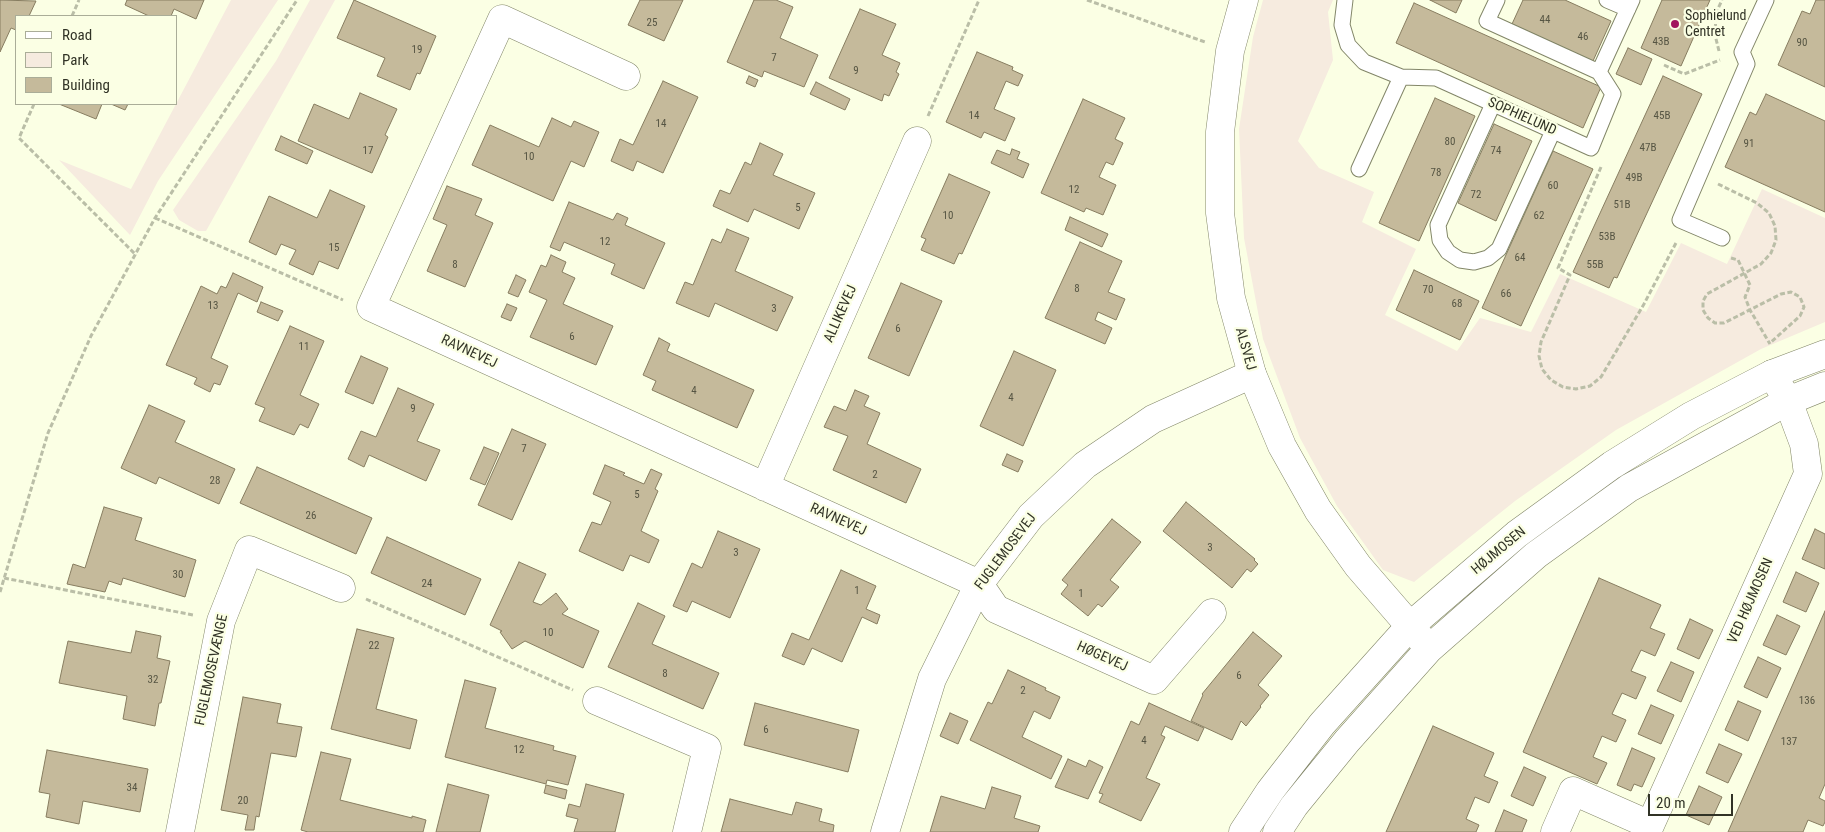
<!DOCTYPE html>
<meta charset="utf-8">
<style>
body{margin:0}
#map{position:relative;width:1825px;height:832px;overflow:hidden;background:#fbffe4;font-family:"Roboto Condensed",sans-serif}
canvas{display:block}
.legend{position:absolute;left:15px;top:15px;width:162px;height:90px;box-sizing:border-box;background:#fbffe4;border:1px solid #aaad98;margin:0;padding:6px 9px;list-style:none;font-size:15px;color:#313326}
.legend li{display:flex;align-items:center;gap:10px;height:25px}
.legend b{width:25px;border:1px solid #aaad98}
.scale{position:absolute;left:1648px;top:794px;width:85px;height:22px;box-sizing:border-box;border:2px solid #313326;border-top:0;padding-left:6px;font-size:15px;line-height:18px;white-space:nowrap;color:#313326;-webkit-text-stroke:4px #fbffe4;paint-order:stroke}
</style>
<div id="map">
<canvas width="1825" height="832"></canvas>
<ul class="legend">
<li><b style="height:6px;background:#fff"></b>Road</li>
<li><b style="height:14px;background:#f6ebdf"></b>Park</li>
<li><b style="height:14px;background:#c5ba9b"></b>Building</li>
</ul>
<div class="scale">20 m</div>
</div>
<script>
const ctx = document.querySelector('canvas').getContext('2d');
ctx.lineJoin = 'round';
function fill(path, color) {
  ctx.fillStyle = color;
  ctx.fill(path, 'evenodd');
}
function poly(rows) {
  const path = new Path2D();
  for (const r of rows) {
    path.moveTo(r[0], r[1]);
    for (let i = 2; i < r.length; i += 2) path.lineTo(r[i], r[i + 1]);
  }
  return path;
}
function strokePath(path, color, width, dash) {
  ctx.strokeStyle = color;
  ctx.lineWidth = width;
  ctx.lineCap = dash ? 'butt' : 'round';
  ctx.setLineDash(dash || []);
  ctx.stroke(path);
}
function write(font, color, halo, rows, align = 'center') {
  ctx.font = font + ' "Roboto Condensed",sans-serif';
  ctx.lineWidth = 4.5;
  ctx.setLineDash([]);
  ctx.textBaseline = 'middle';
  ctx.strokeStyle = halo;
  ctx.fillStyle = color;
  for (const [text, x, y, turn = 0] of rows) {
    ctx.save();
    ctx.translate(x, y);
    ctx.rotate((+turn || 0) * Math.PI / 180);
    ctx.textAlign = isNaN(turn) ? turn : align;
    if (halo) ctx.strokeText(text, 0, 0);
    ctx.fillText(text, 0, 0);
    ctx.restore();
  }
}
fill(poly([
 [231,0,278,0,158,181,130,235,59,160,131,189],
 [310,0,335,0,206,231,198,231,179,220,173,210,276,61],
 [1263,0,1333,0,1328,12,1333,60,1298,141,1319,168,1374,192,1362,222,1416,249,1385,315,1457,351,1480,318,1531,332,1560,274,1646,312,1681,243,1727,264,1762,189,1825,218,1825,322,1761,349,1616,430,1515,501,1414,582,1383,570,1337,506,1300,438,1263,339,1244,238,1239,129,1253,37]
]), '#f6ebdf');
const building = poly([
 [0,0,36,1,29,16,16,16,16,30,11,28,0,52,0,0],
 [127,0,204,0,196,19,174,9,171,16,149,16,125,5,127,0],
 [354,0,436,36,420,74,417,73,410,90,377,76,385,58,337,38,354,0],
 [640,0,683,0,664,41,628,25,640,0],
 [754,0,776,0,793,7,780,38,818,55,804,87,764,71,762,77,727,62,754,0],
 [1430,0,1462,0,1456,13,1430,0],
 [1523,0,1565,0,1611,21,1593,61,1512,24,1523,0],
 [1662,0,1710,0,1681,66,1641,48,1662,0],
 [1816,0,1825,0,1825,87,1778,65,1802,11,1810,14,1816,0],
 [1414,3,1601,87,1583,128,1396,43,1414,3],
 [860,9,896,24,882,55,900,63,896,72,899,74,889,96,884,94,882,101,829,78,860,9],
 [1628,48,1652,59,1641,85,1616,74,1628,48],
 [977,52,1013,67,1012,70,1023,75,1018,86,1006,81,994,109,1015,118,1005,141,984,132,981,138,946,122,977,52],
 [749,76,758,80,755,87,746,83,749,76],
 [1663,76,1702,94,1617,278,1614,277,1609,288,1573,272,1663,76],
 [663,81,698,97,663,173,637,161,633,171,611,161,620,139,633,145,663,81],
 [816,82,850,99,845,110,810,94,816,82],
 [360,93,397,109,385,135,388,137,372,173,298,141,314,104,349,119,360,93],
 [1766,94,1825,121,1825,212,1725,167,1750,112,1756,115,1766,94],
 [1435,98,1475,116,1419,241,1379,223,1435,98],
 [1083,99,1125,118,1115,139,1123,143,1113,165,1106,162,1099,177,1116,185,1103,215,1086,208,1084,212,1041,193,1083,99],
 [59,104,102,104,96,119,59,104],
 [111,104,128,104,125,110,111,104],
 [552,118,571,127,574,121,599,132,584,167,571,161,553,201,472,165,490,125,539,147,552,118],
 [1494,124,1532,141,1496,221,1458,203,1494,124],
 [281,136,313,151,307,164,275,150,281,136],
 [760,143,783,154,773,175,815,193,799,229,754,209,748,222,713,206,720,190,730,194,745,162,751,165,760,143],
 [1012,149,1020,152,1017,159,1029,164,1023,178,991,163,997,150,1010,155,1012,149],
 [1553,151,1593,169,1521,326,1482,308,1553,151],
 [949,174,990,192,962,254,959,253,954,264,921,250,926,239,921,237,949,174],
 [447,186,482,199,475,215,493,223,465,287,427,271,447,225,433,219,447,186],
 [330,190,365,206,338,269,319,261,313,275,289,264,296,250,281,244,276,255,249,242,269,196,317,218,330,190],
 [569,202,613,220,617,213,628,218,625,225,665,243,644,289,611,274,615,264,564,242,560,251,550,247,569,202],
 [1070,217,1108,234,1102,247,1065,230,1070,217],
 [727,229,749,238,735,271,793,297,777,331,715,303,709,317,676,303,685,282,693,285,712,239,721,243,727,229],
 [1080,242,1122,261,1108,292,1125,299,1116,320,1098,312,1095,320,1112,328,1105,344,1045,318,1080,242],
 [551,255,566,262,562,272,575,278,563,304,613,326,596,365,530,337,547,300,529,292,541,265,546,267,551,255],
 [1414,270,1479,301,1460,340,1396,310,1414,270],
 [233,273,263,287,257,302,238,293,211,358,228,366,220,385,214,383,210,392,194,384,197,378,166,365,201,286,217,294,221,286,226,288,233,273],
 [516,275,526,280,518,297,508,293,516,275],
 [901,283,942,301,909,376,868,358,901,283],
 [261,302,283,311,278,321,257,312,261,302],
 [507,304,517,308,511,321,501,317,507,304],
 [290,326,324,341,300,395,319,404,308,428,300,424,294,435,259,421,265,408,255,404,290,326],
 [659,338,670,344,667,351,754,390,737,428,652,390,656,381,643,375,659,338],
 [1014,351,1056,370,1023,446,980,426,1014,351],
 [361,356,388,368,373,404,345,392,361,356],
 [398,388,434,404,417,441,440,450,426,481,369,455,364,467,348,459,361,431,376,437,398,388],
 [855,390,869,396,864,406,880,413,867,444,921,469,906,503,833,470,848,436,824,427,834,406,846,411,855,390],
 [149,405,185,421,175,442,235,469,219,504,159,477,156,484,121,468,149,405],
 [512,429,546,444,512,520,478,505,512,429],
 [484,447,499,453,485,485,470,479,484,447],
 [1007,454,1023,461,1018,472,1002,465,1007,454],
 [605,465,625,473,623,475,644,484,651,469,662,474,655,489,658,491,641,531,659,540,649,563,630,555,623,571,579,551,592,522,601,525,611,502,593,494,605,465],
 [257,467,372,518,356,554,240,503,257,467],
 [1186,502,1255,559,1254,560,1258,564,1251,572,1247,569,1232,588,1163,531,1186,502],
 [104,507,142,518,135,540,196,560,185,597,123,578,121,585,109,581,105,592,67,584,73,564,85,568,104,507],
 [1112,519,1141,542,1110,580,1119,587,1102,607,1098,604,1088,616,1061,594,1068,585,1062,580,1112,519],
 [1815,529,1825,534,1825,569,1802,559,1815,529],
 [718,531,760,549,730,618,692,601,687,612,673,606,692,563,702,568,718,531],
 [387,537,481,579,465,615,371,573,387,537],
 [519,562,546,574,533,602,541,605,556,593,568,609,562,614,599,631,583,668,525,641,512,649,500,632,502,631,490,625,519,562],
 [841,570,876,586,866,609,880,615,877,624,862,617,842,662,812,648,804,665,782,656,792,633,809,640,841,570],
 [1796,572,1819,583,1806,612,1783,602,1796,572],
 [1599,578,1661,605,1650,628,1665,634,1655,656,1641,650,1631,671,1646,677,1636,699,1622,693,1612,714,1626,720,1616,742,1602,736,1593,757,1607,763,1597,784,1523,752,1599,578],
 [638,603,665,616,652,644,719,673,703,709,608,667,638,603],
 [1825,611,1825,784,1819,798,1825,801,1825,822,1823,826,1808,820,1803,832,1728,832,1825,611],
 [1777,615,1800,626,1786,655,1763,645,1777,615],
 [1690,619,1713,630,1699,659,1677,649,1690,619],
 [357,629,394,638,376,709,417,720,410,749,331,729,357,629],
 [136,631,161,636,157,658,170,661,161,703,159,703,155,726,123,719,127,696,59,683,68,641,131,653,136,631],
 [1253,632,1282,656,1258,685,1269,695,1260,706,1261,707,1246,726,1241,721,1232,740,1191,721,1203,695,1202,694,1253,632],
 [1758,657,1781,668,1767,698,1744,687,1758,657],
 [1671,662,1694,672,1681,702,1657,691,1671,662],
 [1008,670,1046,688,1045,690,1060,697,1050,719,1034,711,1022,737,1062,756,1051,779,970,740,988,702,992,704,1008,670],
 [465,680,496,688,485,728,554,746,553,750,576,756,568,785,547,780,546,784,445,757,465,680],
 [243,697,281,704,277,723,302,727,296,757,271,753,259,817,256,816,254,830,245,830,248,815,221,810,243,697],
 [1738,701,1761,711,1748,741,1725,730,1738,701],
 [755,703,859,730,848,772,744,745,755,703],
 [1149,703,1204,728,1198,741,1165,726,1161,735,1165,737,1146,778,1160,784,1141,821,1099,802,1103,794,1099,793,1131,721,1139,725,1149,703],
 [1651,705,1674,715,1661,744,1638,734,1651,705],
 [950,713,968,721,958,744,940,736,950,713],
 [1433,726,1494,753,1484,776,1498,782,1489,803,1475,797,1466,819,1479,825,1476,832,1386,832,1433,726],
 [1719,744,1742,754,1728,783,1706,773,1719,744],
 [1632,748,1655,758,1642,787,1634,784,1631,791,1617,785,1632,748],
 [47,750,148,769,140,812,83,801,79,824,46,817,50,794,39,792,47,750],
 [321,752,351,759,340,800,412,818,412,816,426,820,423,832,308,832,301,830,321,752],
 [1068,759,1086,767,1089,760,1103,767,1088,799,1055,787,1068,759],
 [1524,767,1546,777,1533,806,1511,796,1524,767],
 [448,784,489,795,480,832,436,832,448,784],
 [586,784,624,794,615,832,574,832,578,819,566,816,569,804,580,807,586,784],
 [546,785,567,790,565,799,544,793,546,785],
 [1699,786,1722,797,1709,825,1686,815,1699,786],
 [992,787,1021,796,1014,818,1040,826,1038,832,930,832,941,796,985,809,992,787],
 [730,799,792,815,796,802,822,809,819,821,834,825,833,832,721,832,730,799],
 [1504,810,1527,820,1522,832,1495,832,1504,810]
]);
fill(building, '#c5ba9b');
strokePath(building, '#877d60', 1);
const lane = poly([
 [1345,0,1342,25,1348,45,1364,62,1401,77,1436,78,1591,148,1613,94,1599,72,1632,0],
 [1497,0,1487,21,1599,72],
 [1607,0,1628,9],
 [1493,104,1438,225,1440,240,1448,252,1460,260,1474,262,1488,258,1499,249,1553,131],
 [1359,169,1401,77],
 [1722,238,1680,220,1747,64,1742,52,1766,0]
]);
const street = poly([
 [626,76,502,19,371,307,979,584,996,609,1154,680,1212,613],
 [765,487,917,141],
 [597,701,707,748,687,832],
 [180,832,221,621,249,550,341,588],
 [885,832,932,679,979,584,1031,516,1085,465,1153,419,1252,374],
 [1555,832,1573,791,1650,825],
 [1647,832,1808,474,1804,444,1788,401,1772,374]
]);
const secondary = poly([
 [1244,0,1230,51,1220,132,1220,213,1231,298,1252,374,1282,446,1318,510,1358,566,1422,640],
 [1243,832,1270,791,1322,724,1410,626,1517,534,1612,465,1691,416,1772,374,1825,354],
 [1277,832,1294,806,1347,741,1429,649,1536,555,1629,488,1788,401,1825,386]
]);
strokePath(lane, '#828668', 17);
strokePath(street, '#828668', 29);
strokePath(secondary, '#828668', 29);
strokePath(poly([
 [1087,0,1205,42],
 [72,16,79,0],
 [1719,51,1715,35,1716,13,1722,0],
 [1664,65,1684,74,1720,60],
 [34,104,19,138,136,255],
 [928,116,979,0],
 [1601,167,1558,268,1570,275,1541,342,1539,356,1542,369,1551,380,1563,387,1576,389,1590,386,1601,377,1644,304,1677,241],
 [1718,184,1757,203,1769,213,1775,226,1776,240,1771,253,1761,264,1707,294,1703,301,1703,310,1708,318,1715,323,1724,323,1781,294,1791,292,1800,297,1804,307,1800,316,1770,343],
 [155,218,343,300],
 [1731,258,1738,260,1750,285,1745,297,1750,310,1770,344],
 [4,578,193,615],
 [0,592,48,433,91,336,155,218,297,0],
 [366,599,573,690]
]), '#babea7', 3, [5, 2.5]);
strokePath(lane, '#fff', 15);
strokePath(street, '#fff', 28);
strokePath(secondary, '#fff', 28);
for (const [x, y, r, color] of [
 [1675,24,5,"#a2165e"]
]) {
  const dot = new Path2D();
  dot.arc(x, y, r, 0, 2 * Math.PI);
  ctx.fillStyle = color;
  ctx.fill(dot);
  strokePath(dot, '#fbffe4', 2);
}
write('11px', '#565543', null, [
 ["44",1545,20],
 ["25",652,23],
 ["46",1583,37],
 ["43B",1661,42],
 ["90",1802,43],
 ["19",417,50],
 ["7",774,58],
 ["9",856,71],
 ["14",974,116],
 ["45B",1662,116],
 ["14",661,124],
 ["80",1450,142],
 ["91",1749,144],
 ["47B",1648,148],
 ["17",368,151],
 ["74",1496,151],
 ["10",529,157],
 ["78",1436,173],
 ["49B",1634,178],
 ["60",1553,186],
 ["12",1074,190],
 ["72",1476,195],
 ["51B",1622,205],
 ["5",798,208],
 ["10",948,216],
 ["62",1539,216],
 ["53B",1607,237],
 ["12",605,242],
 ["15",334,248],
 ["64",1520,258],
 ["8",455,265],
 ["55B",1595,265],
 ["8",1077,289],
 ["70",1428,290],
 ["66",1506,294],
 ["68",1457,304],
 ["13",213,306],
 ["3",774,309],
 ["6",898,329],
 ["6",572,337],
 ["11",304,347],
 ["4",694,391],
 ["4",1011,398],
 ["9",413,409],
 ["7",524,449],
 ["2",875,475],
 ["28",215,481],
 ["5",637,495],
 ["26",311,516],
 ["3",1210,548],
 ["3",736,553],
 ["30",178,575],
 ["24",427,584],
 ["1",857,591],
 ["1",1081,594],
 ["10",548,633],
 ["22",374,646],
 ["8",665,674],
 ["6",1239,676],
 ["32",153,680],
 ["2",1023,691],
 ["136",1807,701],
 ["6",766,730],
 ["4",1144,741],
 ["137",1789,742],
 ["12",519,750],
 ["34",132,788],
 ["20",243,801]
]);
write('14px', '#313326', '#fbffe4', [
 ["Sophielund",1685,16],
 ["Centret",1685,32]
], 'left');
write('14px', '#313326', '#fbffe4', [
 ["SOPHIELUND",1522,117,24],
 ["ALLIKEVEJ",841,314,-66],
 ["ALSVEJ",1245,349,74],
 ["RAVNEVEJ",469,352,25],
 ["RAVNEVEJ",838,520,24],
 ["HØJMOSEN",1499,551,-40],
 ["FUGLEMOSEVEJ",1006,552,-53],
 ["VED HØJMOSEN",1751,601,-66],
 ["HØGEVEJ",1102,657,24],
 ["FUGLEMOSEVÆNGE",212,670,-78]
]);
</script>
